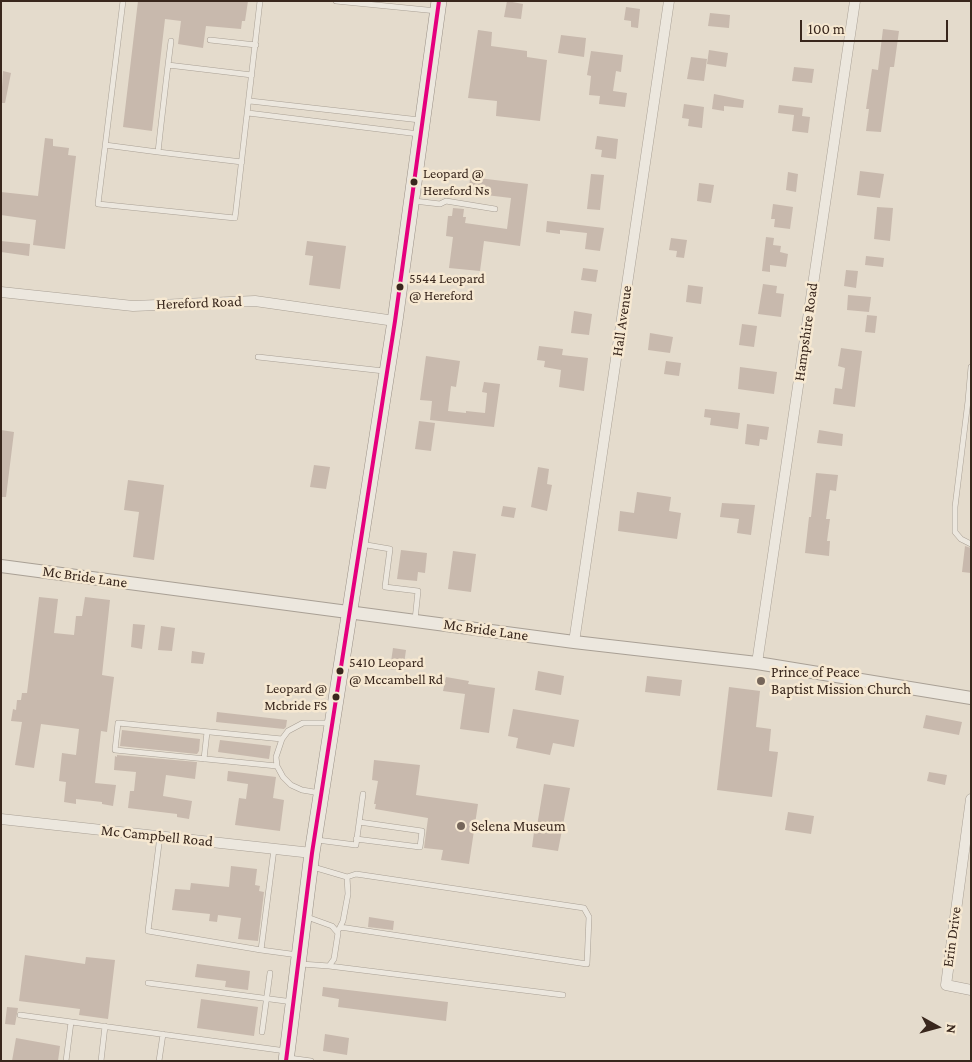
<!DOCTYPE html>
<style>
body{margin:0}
#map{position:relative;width:972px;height:1062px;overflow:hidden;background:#e4dbcc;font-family:"Crimson Pro",serif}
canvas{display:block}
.frame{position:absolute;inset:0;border:2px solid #39271d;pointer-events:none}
.north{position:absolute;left:912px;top:1002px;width:50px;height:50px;-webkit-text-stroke:4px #f6e8d1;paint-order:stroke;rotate:97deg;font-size:14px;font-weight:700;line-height:20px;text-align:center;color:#39271d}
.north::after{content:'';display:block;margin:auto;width:18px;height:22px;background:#39271d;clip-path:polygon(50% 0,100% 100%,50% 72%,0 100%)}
.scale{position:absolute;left:800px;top:20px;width:148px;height:22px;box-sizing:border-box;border:2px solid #39271d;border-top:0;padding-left:6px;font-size:15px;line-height:18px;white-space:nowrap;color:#39271d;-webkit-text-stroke:4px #f6e8d1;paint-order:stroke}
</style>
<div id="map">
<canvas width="972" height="1062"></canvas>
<div class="frame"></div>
<div class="north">N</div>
<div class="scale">100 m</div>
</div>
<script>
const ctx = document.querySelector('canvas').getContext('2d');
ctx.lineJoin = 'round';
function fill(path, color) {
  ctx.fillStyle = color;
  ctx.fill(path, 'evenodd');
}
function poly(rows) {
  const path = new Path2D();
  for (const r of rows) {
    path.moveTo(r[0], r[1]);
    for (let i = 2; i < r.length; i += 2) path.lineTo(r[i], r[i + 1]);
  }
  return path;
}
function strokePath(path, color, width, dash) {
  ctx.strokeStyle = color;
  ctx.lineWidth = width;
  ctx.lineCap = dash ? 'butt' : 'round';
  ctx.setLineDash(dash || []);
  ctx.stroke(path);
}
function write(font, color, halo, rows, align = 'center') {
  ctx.font = font + ' "Crimson Pro",serif';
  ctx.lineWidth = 5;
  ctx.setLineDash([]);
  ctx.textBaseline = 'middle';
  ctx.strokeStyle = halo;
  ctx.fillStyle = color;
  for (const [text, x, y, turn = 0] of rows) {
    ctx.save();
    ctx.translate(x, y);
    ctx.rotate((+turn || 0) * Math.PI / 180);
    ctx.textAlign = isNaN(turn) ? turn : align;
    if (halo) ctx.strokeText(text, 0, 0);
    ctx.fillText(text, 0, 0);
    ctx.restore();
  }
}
fill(poly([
 [138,1,248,1,245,21,242,21,241,29,206,26,203,48,178,44,181,21,165,19,152,131,123,127],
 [507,1,523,4,521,19,504,17],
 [626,7,640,9,638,28,631,27,631,21,624,20],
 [710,13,730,15,729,28,708,26],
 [883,29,899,31,894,67,890,67,881,132,866,131,869,109,866,109,872,69,878,70],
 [478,30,492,32,491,46,527,51,527,57,547,60,540,121,496,116,497,101,468,98],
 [561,35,586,38,584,57,558,53],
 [709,50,728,53,726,67,707,64],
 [591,51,623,55,621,72,616,71,613,91,627,93,625,107,599,104,600,96,589,95,591,76,587,75],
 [691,57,707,59,704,81,687,79],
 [794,67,814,69,812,83,792,81],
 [3,71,11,73,5,103,1,103],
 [714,94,744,100,743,108,724,106,724,111,712,109],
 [684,104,704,107,702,128,688,126,689,119,682,118],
 [779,105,803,108,802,116,810,117,808,133,792,131,794,115,778,113],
 [597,136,618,139,616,159,601,157,602,150,595,149],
 [45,138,53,139,53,146,69,148,68,155,76,156,65,249,33,245,36,220,1,215,1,192,38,196],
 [860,171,884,174,880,198,857,195],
 [788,172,798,174,796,192,786,190],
 [591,174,604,175,600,210,587,209],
 [470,177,528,184,520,246,484,241,480,271,449,268,453,237,446,236,448,216,452,216,453,208,464,209,463,217,466,217,465,223,507,229,511,198,469,193],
 [699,183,714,185,711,203,697,201],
 [773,204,793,207,790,229,774,227,775,219,771,219],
 [877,207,893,208,890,241,874,239],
 [547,221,604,228,600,251,585,249,587,233,560,230,560,234,546,232],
 [766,237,774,238,773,245,781,246,780,252,788,254,786,267,770,265,770,272,762,271],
 [671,238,687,240,684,258,676,257,677,251,669,250],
 [1,241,30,244,29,256,1,252],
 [307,241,346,246,340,289,309,285,313,256,305,255],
 [866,256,884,258,883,267,865,265],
 [583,268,598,270,596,282,581,280],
 [846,270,858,271,856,288,844,286],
 [763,284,777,286,776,293,784,294,781,317,758,314],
 [688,285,703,287,701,304,686,302],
 [848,295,871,297,869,312,847,310],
 [574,311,592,314,589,335,571,333],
 [867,315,877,316,875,333,865,332],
 [742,324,757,326,754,347,739,345],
 [650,333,673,337,670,353,648,350],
 [539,346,563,349,562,355,588,358,584,391,559,387,561,370,544,367,545,361,537,360],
 [841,348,862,351,855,407,833,404,835,388,842,389,845,368,838,366],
 [426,356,460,361,456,387,451,386,448,411,466,413,466,411,485,413,487,393,482,392,484,382,500,384,494,427,430,420,432,401,420,400],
 [666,361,681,363,679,376,664,374],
 [740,367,777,372,774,394,738,389],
 [705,409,740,413,738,429,710,425,711,418,704,417],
 [419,421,435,423,431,451,415,449],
 [747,424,769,427,767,440,760,439,759,446,745,444],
 [1,430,14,432,6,497,1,497],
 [819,430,843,434,842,446,817,443],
 [314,465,330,467,326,489,310,487],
 [538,467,549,469,547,484,552,485,547,511,531,507],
 [816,473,838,475,836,491,830,490,826,519,830,519,827,541,830,541,829,556,805,553,809,517,811,517],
 [128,480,164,485,154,560,133,557,139,512,124,510],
 [637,492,671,497,669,511,681,513,677,539,618,531,620,511,634,513],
 [722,503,755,505,751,535,737,533,739,519,720,517],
 [503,506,516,508,514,518,501,516],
 [965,546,971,548,971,573,962,572],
 [401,550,427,553,425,573,418,572,417,581,397,579],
 [453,551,476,554,471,592,448,589],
 [39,597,58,599,54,633,74,635,76,616,82,616,85,597,110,600,102,675,114,677,107,732,101,731,95,783,116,785,113,806,102,804,102,802,76,799,76,804,64,802,66,782,59,781,62,753,76,755,79,729,41,724,34,768,15,765,22,722,11,721,13,709,16,710,17,700,21,700,22,693,27,693],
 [133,624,145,625,142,649,131,647],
 [161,626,175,628,172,651,158,650],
 [393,648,406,650,403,671,390,669],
 [192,651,205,653,203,664,191,663],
 [538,671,564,676,561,695,535,690],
 [647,676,682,680,680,696,645,692],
 [446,677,469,681,468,684,495,688,489,733,460,729,465,694,443,691],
 [729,687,760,691,756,727,771,729,769,751,778,752,772,797,717,790],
 [513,709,579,720,574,747,553,743,550,755,516,748,518,738,508,736],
 [217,712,287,720,286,727,284,729,216,722],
 [926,715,962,722,959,735,923,728],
 [122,730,200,739,199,751,197,754,120,746],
 [220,740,271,746,269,759,218,752],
 [117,755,197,762,195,779,166,775,163,796,192,801,189,819,177,817,177,814,128,808,130,791,134,791,136,772,114,770,115,756,117,757],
 [374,760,420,765,416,795,478,804,469,864,441,860,443,850,424,848,428,818,375,809,376,804,374,804,378,781,372,780],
 [228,771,276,777,273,798,284,800,280,831,235,825,239,798,246,799,248,784,227,781],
 [929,772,947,775,945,785,927,781],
 [544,784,570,788,558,851,532,847,534,832,536,832],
 [788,812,814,816,811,834,785,830],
 [231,866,257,869,255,885,260,886,259,891,264,892,258,941,238,939,241,918,218,915,217,922,209,921,210,914,172,910,175,889,190,890,191,883,229,887],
 [369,917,394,921,393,930,368,927],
 [25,955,85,964,86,957,115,960,108,1019,79,1015,80,1009,19,1001],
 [197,964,250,971,248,990,225,987,226,981,195,977],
 [323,987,448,1002,446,1021,338,1007,339,999,322,996],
 [201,999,258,1007,254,1036,197,1028],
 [7,1007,18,1008,15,1025,5,1024],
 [325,1034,349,1038,347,1055,323,1051],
 [16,1038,60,1046,58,1061,12,1061]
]), '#c8b9ad');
const service = poly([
 [123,1,98,204,235,218,260,1],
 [336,1,437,11],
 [210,40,256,45],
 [168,65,171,41],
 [250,101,420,120],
 [248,113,419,134],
 [105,145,158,152],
 [242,162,158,152,161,125,168,65,252,75],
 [414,201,440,204,446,201,495,209],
 [258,357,384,371],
 [971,400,968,401,971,367],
 [968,401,955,507,955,532,961,539,971,544],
 [361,544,390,549,385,587,418,591,415,620],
 [204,759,207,732],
 [277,766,115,750,118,723,282,739],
 [320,793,302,790,291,785,283,777,277,766,276,757,282,739,288,731,303,723,330,723],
 [160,836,148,931,261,950,298,955],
 [356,839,420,847,422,831,359,822],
 [317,840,356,845,363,794],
 [313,867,347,877,348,894,343,921,339,929],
 [340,927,587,964,589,917,584,908,356,874,347,877],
 [261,950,274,849],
 [301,964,329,966,334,959,338,933,332,926,307,917],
 [329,966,563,995],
 [148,983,293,1002],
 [20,1015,286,1051],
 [262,1032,270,973],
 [289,1058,311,1061],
 [66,1061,71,1022],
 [101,1061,105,1026],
 [159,1061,163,1034]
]);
const minor = poly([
 [1,292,133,306,255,301,395,321],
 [574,642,669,1],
 [757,663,855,1],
 [971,799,946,985,971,990],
 [1,819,312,853]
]);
const tertiary = poly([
 [1,566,574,642,757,663,971,698]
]);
const secondary = poly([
 [286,1061,312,853,395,321,439,1]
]);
strokePath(service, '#a9a095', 6);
strokePath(minor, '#a9a095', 11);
strokePath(tertiary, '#a9a095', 14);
strokePath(secondary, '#998f85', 16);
strokePath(service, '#ece7de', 5);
strokePath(minor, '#ece7de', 10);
strokePath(tertiary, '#ece7de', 12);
strokePath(secondary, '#ece7de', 15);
strokePath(poly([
 [286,1061,312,853,395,321,439,1]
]), '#e5007d', 4);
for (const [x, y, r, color] of [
 [414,182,4.5,"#39271d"],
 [400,287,4.5,"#39271d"],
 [340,671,4.5,"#39271d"],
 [761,681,5,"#75665a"],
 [336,697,4.5,"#39271d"],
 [461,826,5,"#75665a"]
]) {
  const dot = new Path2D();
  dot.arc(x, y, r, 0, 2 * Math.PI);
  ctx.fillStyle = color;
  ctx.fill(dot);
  strokePath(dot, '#f6e8d1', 2);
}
write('14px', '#39271d', '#f6e8d1', [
 ["Leopard @",423,174],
 ["Hereford Ns",423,191],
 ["5544 Leopard",409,279],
 ["@ Hereford",409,296],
 ["5410 Leopard",349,663],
 ["@ Mccambell Rd",349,680],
 ["Leopard @",327,689,"right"],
 ["Mcbride FS",327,706,"right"]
], 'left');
write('15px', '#39271d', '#f6e8d1', [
 ["Hereford Road",199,303,-2],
 ["Hall Avenue",622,321,-82],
 ["Hampshire Road",806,332,-82],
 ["Mc Bride Lane",85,577,8],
 ["Mc Bride Lane",486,630,8],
 ["Mc Campbell Road",157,836,6],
 ["Erin Drive",952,937,-82]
]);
write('15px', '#39271d', '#f6e8d1', [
 ["Prince of Peace",771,672],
 ["Baptist Mission Church",771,689],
 ["Selena Museum",471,826]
], 'left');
</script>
